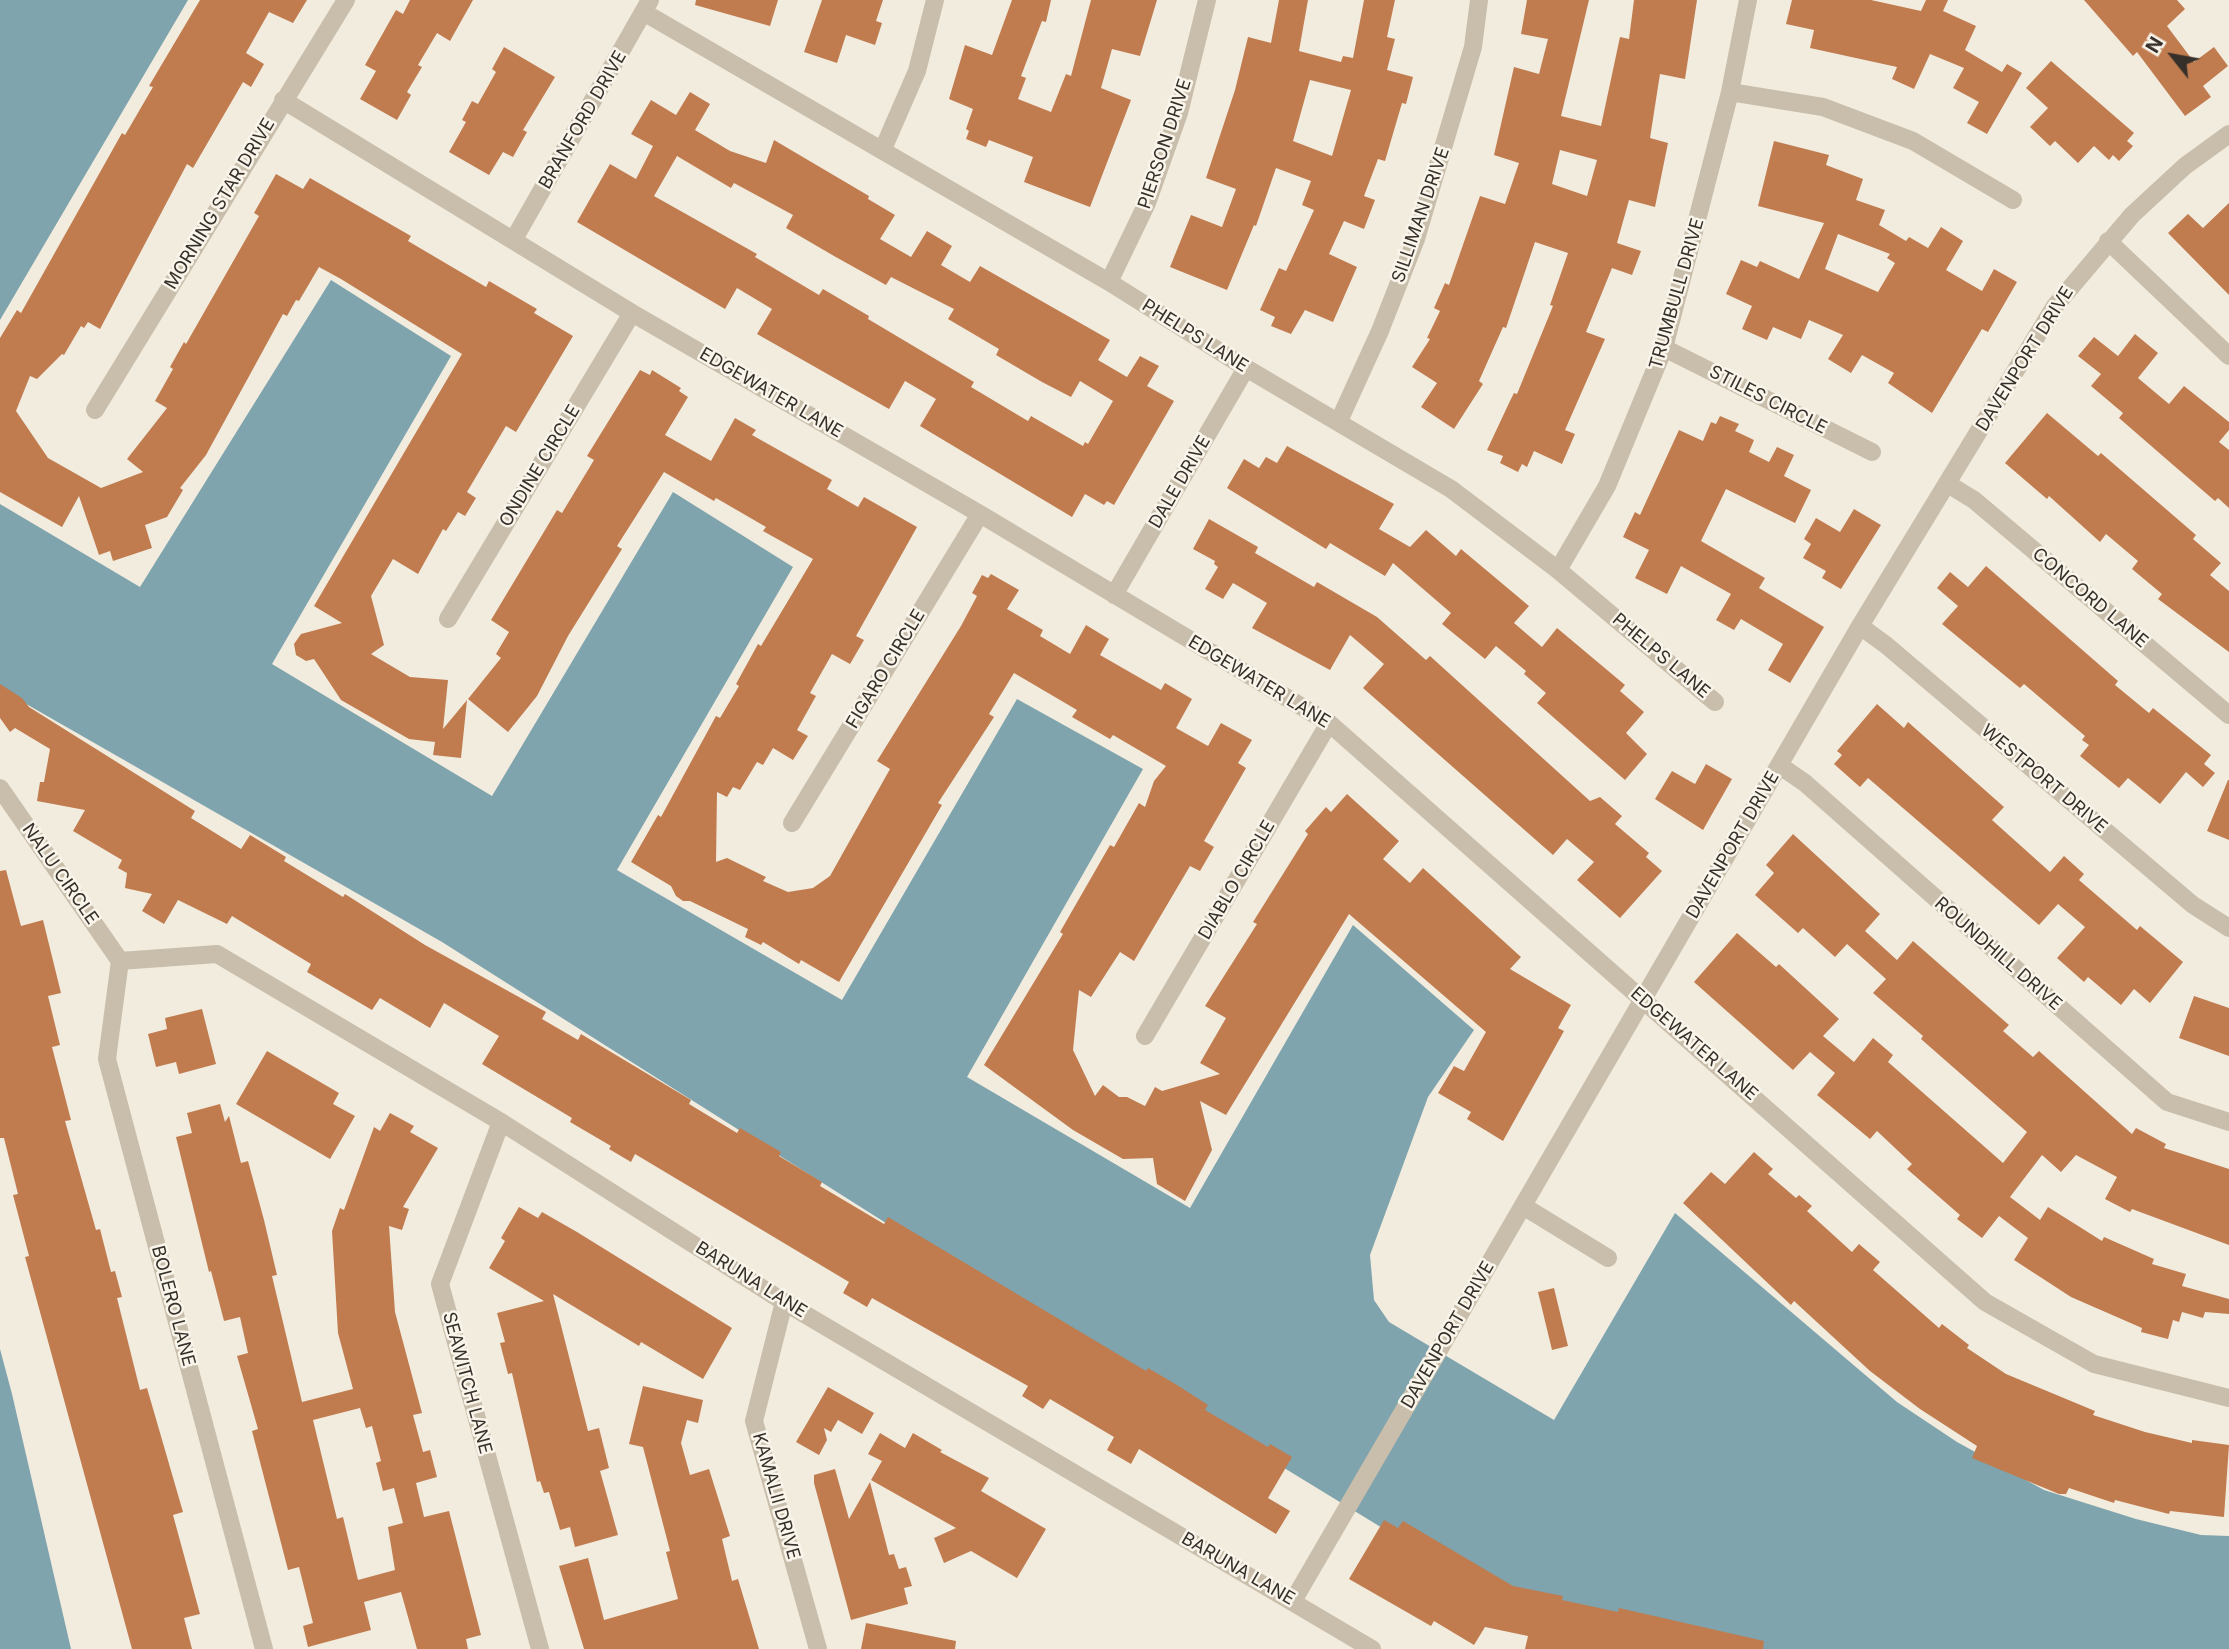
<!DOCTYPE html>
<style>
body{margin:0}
#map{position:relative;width:2229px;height:1649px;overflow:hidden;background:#f2ecdf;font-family:Inter,sans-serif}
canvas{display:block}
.north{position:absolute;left:2138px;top:21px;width:70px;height:70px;-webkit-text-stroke:5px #f9f5eb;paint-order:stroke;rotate:301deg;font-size:19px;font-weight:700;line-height:28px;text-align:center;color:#37302a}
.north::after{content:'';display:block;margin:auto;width:24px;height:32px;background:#37302a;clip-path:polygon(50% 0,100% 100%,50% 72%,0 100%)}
</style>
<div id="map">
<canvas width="2229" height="1649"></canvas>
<div class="north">N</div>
</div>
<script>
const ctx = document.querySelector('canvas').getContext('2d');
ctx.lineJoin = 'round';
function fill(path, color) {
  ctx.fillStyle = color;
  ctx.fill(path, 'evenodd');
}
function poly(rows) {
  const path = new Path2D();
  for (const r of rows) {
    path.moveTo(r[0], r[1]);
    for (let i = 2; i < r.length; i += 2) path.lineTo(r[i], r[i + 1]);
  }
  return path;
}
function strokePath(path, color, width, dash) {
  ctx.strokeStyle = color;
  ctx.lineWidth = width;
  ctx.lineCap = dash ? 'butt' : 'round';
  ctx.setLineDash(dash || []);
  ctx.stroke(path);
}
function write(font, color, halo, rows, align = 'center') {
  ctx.font = font + ' Inter,sans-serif';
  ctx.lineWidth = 5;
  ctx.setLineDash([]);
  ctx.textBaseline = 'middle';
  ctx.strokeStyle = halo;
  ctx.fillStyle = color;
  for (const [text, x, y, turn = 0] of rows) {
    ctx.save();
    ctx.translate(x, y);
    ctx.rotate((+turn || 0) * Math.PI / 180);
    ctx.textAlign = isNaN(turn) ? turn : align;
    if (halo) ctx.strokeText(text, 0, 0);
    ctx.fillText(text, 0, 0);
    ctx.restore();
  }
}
fill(poly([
 [0,0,188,0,0,320],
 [331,280,451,356,272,664,492,796,673,492,793,567,617,870,842,1000,1017,699,1143,769,967,1077,1190,1208,1353,925,1474,1030,1428,1097,1370,1255,1374,1300,1389,1322,1554,1420,1675,1213,1897,1402,1957,1442,2044,1490,2136,1519,2201,1535,2229,1536,2229,1649,1749,1649,1505,1603,957,1268,442,942,0,689,0,504,140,587],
 [0,1349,12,1394,71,1649,0,1649]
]), '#7fa4ad');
fill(poly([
 [200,0,307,0,293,23,269,12,246,53,264,64,251,87,243,82,193,168,187,164,100,329,88,322,84,328,81,326,64,355,62,354,37,379,30,376,16,411,48,458,101,488,143,472,127,459,167,408,155,401,173,369,170,367,184,342,186,344,259,216,254,213,276,174,303,189,310,178,411,236,408,241,486,287,489,281,537,309,534,313,573,336,516,432,506,426,467,492,476,498,465,516,458,512,446,531,443,529,418,574,393,559,371,596,384,645,371,654,410,677,448,680,443,729,467,700,461,758,433,755,435,742,409,739,341,700,314,659,306,661,296,655,294,644,301,634,342,623,314,606,462,354,341,279,319,267,299,301,296,300,287,316,283,314,206,455,180,488,183,490,167,517,145,525,152,548,113,561,110,551,99,555,79,496,62,527,0,492,0,338,17,310,21,313,122,133,125,135,153,87,149,86],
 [410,0,473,0,450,41,437,33,418,65,422,67,407,92,411,95,397,120,360,99,376,71,365,65,396,10,403,14],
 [696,0,778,0,770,26,695,5],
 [822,0,883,0,876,21,882,23,875,45,846,35,837,63,804,52],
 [1012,0,1051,0,1046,22,1042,21,1021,76,1026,78,1018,99,1051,112,1066,74,1071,76,1091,0,1157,0,1140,56,1112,49,1101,88,1131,100,1090,207,1024,182,1033,157,989,140,986,147,966,139,969,131,966,129,973,109,949,99,965,45,992,55],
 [1279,0,1308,0,1299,51,1341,62,1343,56,1353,58,1364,0,1395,0,1387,37,1395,39,1387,70,1413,77,1406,104,1402,103,1385,161,1378,159,1364,196,1375,200,1364,229,1344,221,1329,254,1357,267,1333,322,1305,310,1291,334,1271,326,1275,317,1260,310,1279,268,1286,271,1314,210,1302,205,1311,181,1276,168,1256,226,1254,225,1227,290,1170,267,1191,215,1222,227,1236,189,1206,178,1235,90,1248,37,1271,43],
 [1310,80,1351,90,1332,156,1293,141],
 [1527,0,1589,0,1561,116,1601,126,1620,37,1629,39,1634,0,1697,0,1685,79,1660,74,1650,138,1668,143,1655,207,1629,200,1617,243,1641,251,1632,275,1612,268,1586,332,1605,339,1565,430,1575,434,1562,464,1534,451,1527,467,1522,464,1518,472,1500,463,1503,456,1487,450,1510,401,1514,393,1517,394,1553,306,1550,305,1568,253,1535,242,1506,328,1503,327,1479,381,1483,384,1454,429,1421,407,1437,383,1412,367,1430,339,1427,338,1440,311,1434,308,1445,283,1449,285,1480,196,1505,204,1519,163,1494,155,1514,67,1539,74,1548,39,1521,34],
 [1560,150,1597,160,1587,196,1552,184],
 [1792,0,1871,0,1921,11,1926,0,1948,0,1943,11,1976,26,1965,50,2002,72,2007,64,2022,73,1987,134,1967,123,1979,102,1953,88,1964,68,1930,54,1914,89,1892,79,1897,67,1810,48,1814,30,1786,24],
 [2084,0,2177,0,2185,9,2167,26,2194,62,2214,47,2228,66,2203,86,2211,97,2185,116,2137,52,2133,56],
 [504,47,555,77,523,130,527,132,513,157,503,152,489,175,449,152,466,122,462,120,472,101,478,104,496,72,492,69],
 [2051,61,2134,133,2127,141,2133,146,2119,161,2113,155,2109,160,2094,146,2078,163,2055,141,2050,146,2030,127,2048,108,2026,88],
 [690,92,710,104,695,130,730,151,766,163,774,140,869,196,868,199,895,215,880,239,911,257,927,231,952,246,941,265,970,282,980,266,1110,340,1098,360,1127,377,1140,356,1159,366,1147,386,1174,401,1114,505,1107,501,1104,505,1085,494,1072,517,920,426,936,399,905,381,889,409,757,334,772,309,737,288,725,309,577,222,610,164,636,179,653,146,631,134,651,100,676,115],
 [677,156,731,188,734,183,793,215,786,228,834,256,886,285,891,277,954,309,948,319,999,349,996,355,1042,382,1071,397,1080,381,1113,401,1088,444,1085,442,1083,446,1031,416,1028,421,971,387,974,382,868,319,869,316,823,289,819,295,755,257,757,254,654,196],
 [1774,141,1829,155,1826,165,1863,179,1856,200,1885,210,1879,225,1906,241,1909,237,1928,248,1941,227,1963,241,1946,270,1982,291,1994,269,2017,282,1988,332,1982,329,1932,413,1888,383,1894,373,1862,355,1851,373,1828,359,1843,335,1809,320,1801,339,1773,327,1767,340,1742,329,1752,306,1726,294,1741,260,1757,267,1760,261,1799,279,1824,223,1758,206],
 [1838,234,1890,254,1887,258,1895,263,1878,292,1825,269],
 [2229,203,2229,295,2168,233,2188,214,2203,228],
 [2135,334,2158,353,2138,378,2169,404,2184,386,2229,422,2229,430,2219,442,2229,450,2229,508,2218,498,2215,501,2172,464,2119,418,2123,413,2091,386,2101,374,2078,356,2094,337,2118,356],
 [640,370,650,375,652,370,681,388,679,391,688,397,665,435,711,461,735,418,756,430,752,435,832,480,827,489,858,507,864,497,917,527,856,636,864,640,850,664,832,654,810,693,816,696,797,730,808,736,793,760,773,748,763,765,757,762,740,790,733,787,727,797,717,792,716,862,727,858,766,877,763,881,788,892,813,888,830,876,890,769,877,761,961,626,977,596,972,593,982,575,988,578,991,574,1019,590,1007,609,1043,630,1040,636,1070,654,1086,625,1109,639,1100,655,1161,690,1165,683,1192,699,1176,728,1208,746,1221,723,1252,740,1238,763,1246,768,1204,841,1214,847,1200,871,1190,866,1134,961,1120,952,1091,997,1079,990,1073,1050,1095,1096,1103,1085,1119,1097,1127,1097,1145,1106,1155,1087,1162,1091,1220,1074,1200,1063,1226,1018,1205,1006,1257,924,1253,922,1308,834,1305,831,1326,807,1331,812,1347,794,1399,841,1383,859,1410,883,1423,868,1521,957,1510,969,1571,1005,1558,1028,1564,1031,1503,1141,1467,1119,1471,1112,1438,1093,1454,1066,1464,1071,1486,1032,1349,914,1226,1115,1200,1101,1212,1150,1185,1201,1157,1184,1153,1158,1123,1159,1073,1130,984,1065,1063,934,1060,932,1110,845,1114,847,1139,803,1145,807,1154,781,1166,766,1113,735,1110,739,1072,717,1077,710,1014,673,989,714,994,717,938,803,942,805,839,982,801,960,799,964,763,942,761,945,745,937,748,929,690,901,683,901,676,896,671,886,631,862,658,815,661,817,716,716,720,718,739,686,736,684,758,644,761,646,813,559,763,531,766,527,716,498,714,501,664,472,617,546,622,549,568,636,537,696,508,732,468,699,501,658,496,654,509,632,491,620,557,510,562,513,594,460,587,456],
 [2047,413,2098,456,2101,453,2196,535,2193,539,2221,563,2210,575,2229,591,2229,652,2158,599,2162,594,2132,569,2138,561,2106,534,2100,542,2049,496,2047,499,2005,463],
 [1720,416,1739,424,1735,431,1754,440,1749,452,1769,462,1777,447,1794,455,1784,476,1811,490,1795,523,1726,489,1701,541,1765,578,1759,588,1824,627,1790,683,1768,670,1783,644,1741,619,1734,630,1716,620,1731,594,1681,566,1667,594,1635,578,1649,550,1623,537,1635,512,1640,515,1679,430,1703,441,1711,422,1716,424],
 [1287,446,1394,504,1379,529,1410,547,1426,530,1456,556,1461,549,1529,606,1514,623,1542,647,1557,628,1625,685,1620,691,1644,712,1626,733,1647,754,1625,780,1537,703,1546,693,1524,674,1526,671,1496,646,1485,659,1442,624,1451,613,1393,563,1385,576,1330,543,1326,549,1227,488,1244,459,1259,468,1266,457,1277,463],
 [1854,509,1881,525,1841,589,1822,578,1826,571,1803,558,1811,544,1804,539,1816,518,1840,532],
 [1209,519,1258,547,1255,553,1314,587,1317,582,1377,617,1426,660,1430,656,1590,801,1600,797,1622,816,1615,824,1649,853,1646,857,1662,871,1620,918,1577,880,1594,862,1567,839,1553,855,1363,688,1384,664,1350,635,1330,670,1252,628,1267,603,1233,583,1223,599,1205,589,1218,567,1214,564,1215,561,1193,549],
 [1986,566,2118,681,2115,685,2149,713,2153,708,2211,755,2204,764,2215,773,2203,787,2186,772,2160,804,2128,778,2119,788,2080,756,2089,745,2082,740,2085,736,2024,684,2020,688,1942,624,1958,606,1937,588,1950,572,1968,587],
 [0,684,22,698,29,707,195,811,191,818,241,849,250,835,286,857,284,861,343,897,345,894,425,945,546,1012,542,1019,578,1040,581,1034,691,1100,689,1104,737,1133,740,1128,781,1152,779,1156,822,1182,820,1186,884,1224,888,1217,1146,1371,1148,1368,1177,1385,1208,1405,1205,1410,1268,1447,1270,1444,1292,1457,1268,1498,1290,1511,1276,1534,1139,1449,1131,1464,1107,1450,1114,1437,1050,1399,1043,1409,1022,1396,1028,1386,872,1298,867,1307,843,1293,849,1282,635,1154,631,1162,609,1149,611,1146,570,1122,572,1118,482,1064,499,1036,444,1003,430,1028,380,998,372,1010,307,972,311,964,232,916,227,924,178,900,164,924,142,911,152,894,125,888,127,873,118,868,122,860,73,831,85,810,37,801,40,782,44,782,50,749,15,728,10,732,0,718],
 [1877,704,1904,728,1908,722,2004,807,1992,820,2050,872,2064,856,2084,874,2079,880,2137,930,2140,926,2183,962,2150,1003,2134,989,2121,1005,2088,977,2084,982,2057,958,2085,927,2058,904,2039,925,1868,778,1860,787,1834,764,1842,755,1837,751],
 [1706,764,1732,779,1703,830,1655,799,1672,771,1695,784],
 [2228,780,2229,780,2229,840,2207,831],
 [1793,834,1880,914,1865,931,1897,960,1913,941,2009,1025,2003,1031,2033,1057,2039,1051,2132,1134,2136,1128,2166,1144,2164,1148,2229,1169,2229,1245,2132,1209,2130,1212,2105,1199,2117,1177,2076,1155,2061,1172,2042,1155,2010,1197,2040,1220,2048,1207,2102,1241,2104,1237,2154,1259,2152,1264,2186,1274,2182,1286,2229,1299,2229,1314,2205,1312,2203,1318,2182,1312,2179,1322,2173,1320,2168,1339,2141,1332,2142,1328,2071,1297,2014,1260,2028,1238,1999,1216,1982,1238,1957,1219,1960,1215,1907,1169,1912,1164,1877,1131,1870,1139,1817,1095,1835,1073,1810,1052,1793,1070,1694,982,1737,933,1776,967,1779,964,1839,1019,1823,1036,1854,1062,1873,1038,1893,1055,1888,1062,2003,1163,2027,1132,1921,1039,1923,1036,1873,993,1886,979,1847,944,1835,957,1803,928,1798,933,1755,895,1774,873,1766,865],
 [6,870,21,926,43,920,61,993,48,996,60,1045,52,1047,71,1120,65,1121,96,1230,100,1229,111,1272,115,1271,122,1297,117,1298,140,1390,147,1388,183,1512,173,1515,200,1614,184,1618,192,1649,132,1649,25,1257,29,1256,13,1195,18,1194,4,1138,0,1138,0,871],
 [2194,996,2229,1008,2229,1056,2179,1038],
 [202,1009,216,1064,179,1074,176,1062,156,1067,148,1034,167,1029,165,1018],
 [267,1051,339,1093,333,1104,355,1116,330,1159,236,1104],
 [220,1104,225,1122,229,1116,241,1163,248,1161,264,1220,277,1275,272,1276,302,1402,353,1389,338,1333,332,1231,340,1208,344,1210,374,1127,380,1131,390,1113,414,1126,410,1132,438,1148,403,1207,409,1209,402,1230,389,1226,395,1312,422,1413,413,1415,423,1452,430,1450,437,1477,416,1483,424,1517,449,1511,481,1635,466,1639,468,1649,417,1649,401,1592,364,1602,371,1630,308,1647,303,1626,313,1623,299,1567,288,1570,252,1431,258,1429,237,1356,248,1353,240,1317,224,1321,211,1271,209,1272,176,1137,192,1133,187,1113],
 [360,1408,366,1428,372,1426,381,1461,376,1463,383,1491,394,1488,403,1523,388,1527,395,1570,358,1580,343,1517,337,1519,313,1420],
 [1754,1152,1773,1169,1768,1174,1796,1198,1799,1195,1812,1206,1807,1211,1852,1252,1859,1244,1880,1262,1873,1270,1939,1328,1942,1324,1969,1345,1967,1348,2006,1374,2095,1411,2093,1415,2145,1432,2192,1443,2192,1440,2229,1445,2224,1517,2170,1511,2169,1514,2115,1500,2114,1503,2069,1488,2066,1494,2059,1494,1972,1458,1977,1446,1920,1409,1870,1371,1794,1301,1791,1305,1683,1203,1711,1172,1725,1184],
 [519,1207,538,1218,542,1212,577,1232,732,1328,703,1379,641,1342,639,1346,553,1294,588,1431,599,1428,609,1468,600,1471,618,1535,575,1547,570,1527,560,1530,549,1492,544,1493,540,1481,537,1482,512,1373,508,1374,500,1343,505,1342,497,1313,544,1301,489,1268,505,1241,501,1238],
 [1554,1288,1568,1346,1552,1350,1538,1292],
 [643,1386,703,1400,698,1423,687,1420,681,1443,690,1475,709,1469,730,1536,722,1539,732,1581,738,1579,759,1649,584,1649,559,1566,588,1558,604,1620,678,1599,666,1552,670,1551,643,1447,629,1444],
 [828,1387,874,1413,862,1434,838,1420,831,1432,824,1428,827,1440,819,1455,796,1442],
 [880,1433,905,1448,913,1433,942,1450,940,1452,989,1478,981,1491,1046,1529,1017,1578,971,1551,944,1563,934,1538,956,1528,871,1480,882,1461,868,1454],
 [835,1469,849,1519,870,1482,889,1555,894,1554,899,1569,906,1567,912,1586,904,1588,908,1604,851,1620,814,1483,814,1475],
 [1384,1520,1398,1528,1403,1521,1513,1586,1563,1596,1562,1600,1618,1612,1619,1608,1764,1641,1763,1649,1525,1649,1528,1636,1485,1627,1474,1645,1434,1621,1431,1626,1349,1579],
 [866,1623,956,1641,955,1649,861,1649]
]), '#c07c4f');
strokePath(poly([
 [645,13,1109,282,1246,368,1451,489,1558,570,1715,702],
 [1730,92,1823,107,1913,141,2013,200],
 [283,100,632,313,980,514,1329,723,1985,1302,2094,1364,2229,1398],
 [883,149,917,71,935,0],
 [514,239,650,0],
 [2108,241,2229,356],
 [1109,282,1147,203,1179,113,1207,0],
 [1664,348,1872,452],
 [95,410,346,0],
 [1339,421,1380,331,1416,239,1473,47,1479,0],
 [1948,484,1974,500,2229,715],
 [1558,570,1607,486,1664,348,1730,92,1748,0],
 [1114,595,1246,368],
 [448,619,632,313],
 [1860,626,1886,645,2193,905,2229,928],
 [1779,765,1805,783,2167,1102,2229,1122],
 [0,788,120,961],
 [792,823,980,514],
 [120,961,217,954,501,1122,784,1302,1372,1649],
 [120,961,107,1059,264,1649],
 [1145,1036,1329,723],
 [501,1122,440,1284,540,1649],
 [1523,1206,1608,1258],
 [784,1302,754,1421,818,1649],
 [1293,1601,1860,626,2055,306,2132,215,2185,166,2229,134]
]), '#c9beab', 18);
write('18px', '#37302a', '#f9f5eb', [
 ["BRANFORD DRIVE",583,120,-60],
 ["PIERSON DRIVE",1165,144,-72],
 ["MORNING STAR DRIVE",220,204,-59],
 ["SILLIMAN DRIVE",1421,215,-71],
 ["TRUMBULL DRIVE",1677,294,-74],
 ["PHELPS LANE",1195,336,32],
 ["DAVENPORT DRIVE",2025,359,-58],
 ["EDGEWATER LANE",771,393,30],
 ["STILES CIRCLE",1768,400,27],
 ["ONDINE CIRCLE",540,466,-59],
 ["DALE DRIVE",1180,482,-60],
 ["CONCORD LANE",2090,598,40],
 ["PHELPS LANE",1661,656,40],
 ["FIGARO CIRCLE",886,669,-59],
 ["EDGEWATER LANE",1259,682,31],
 ["WESTPORT DRIVE",2044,779,40],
 ["DAVENPORT DRIVE",1733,845,-60],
 ["NALU CIRCLE",60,874,55],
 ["DIABLO CIRCLE",1237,880,-60],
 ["ROUNDHILL DRIVE",1998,954,41],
 ["EDGEWATER LANE",1694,1044,41],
 ["BARUNA LANE",751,1280,32],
 ["BOLERO LANE",173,1306,75],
 ["DAVENPORT DRIVE",1448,1335,-60],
 ["SEAWITCH LANE",467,1383,75],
 ["KAMALII DRIVE",776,1496,74],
 ["BARUNA LANE",1238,1569,30]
]);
</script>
